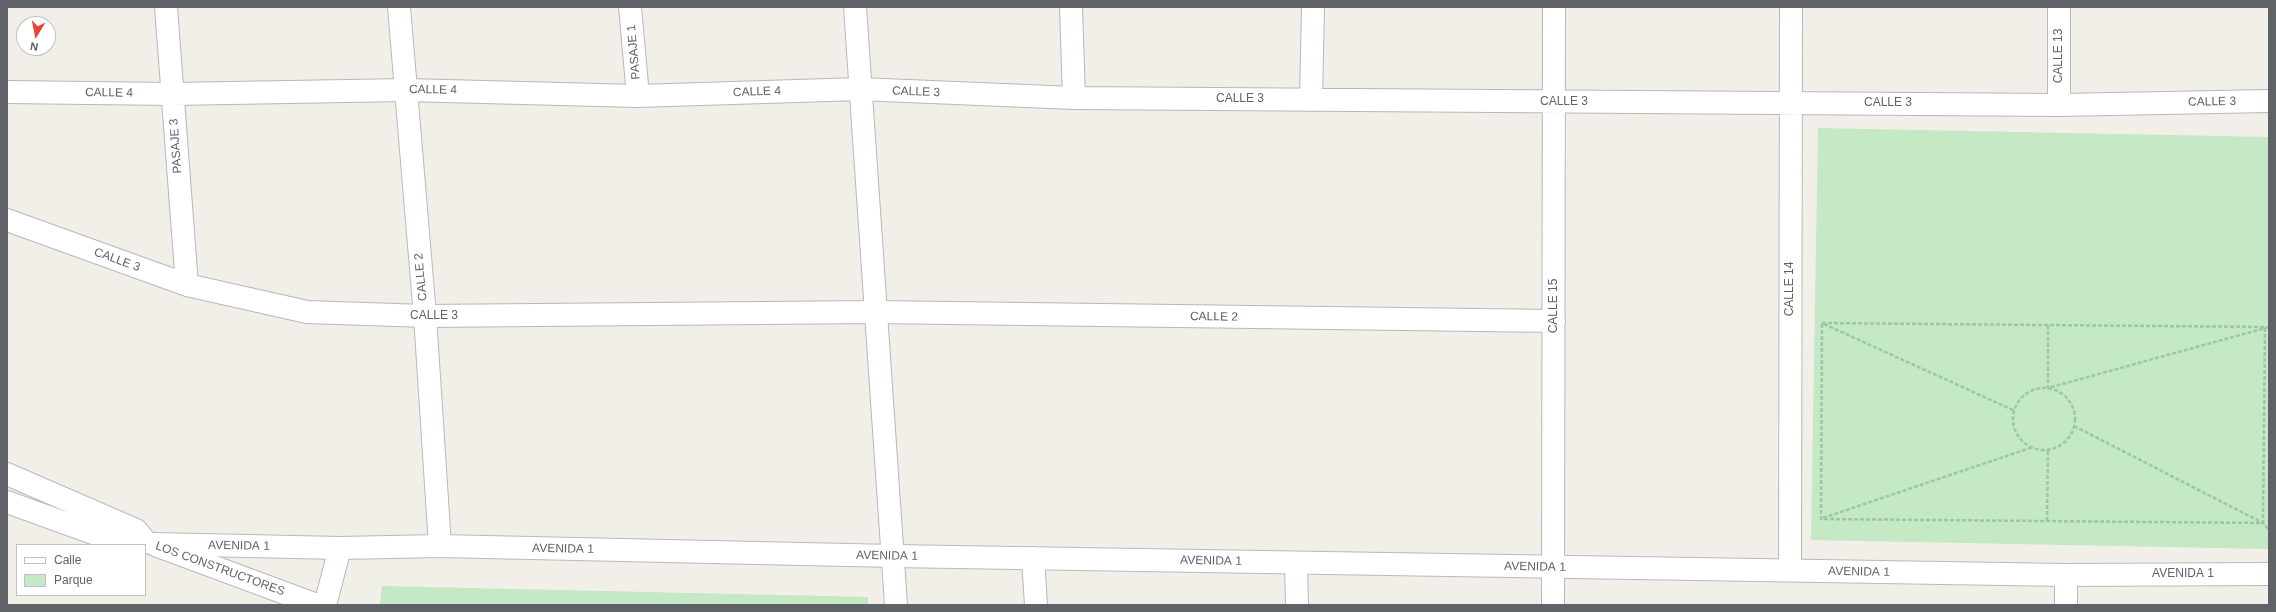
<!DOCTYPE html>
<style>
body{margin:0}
#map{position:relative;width:2276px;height:612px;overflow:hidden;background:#f1efe8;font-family:Arial,sans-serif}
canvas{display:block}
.frame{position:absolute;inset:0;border:8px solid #5f6368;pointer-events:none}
.legend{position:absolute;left:16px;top:544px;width:130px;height:52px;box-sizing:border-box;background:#fff;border:1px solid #bfc1c3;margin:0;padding:5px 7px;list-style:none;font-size:12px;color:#5f6368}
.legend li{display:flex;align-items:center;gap:8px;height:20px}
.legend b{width:20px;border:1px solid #bfc1c3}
.north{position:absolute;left:16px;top:16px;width:40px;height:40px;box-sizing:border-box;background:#fff;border:1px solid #bfc1c3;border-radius:50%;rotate:190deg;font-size:11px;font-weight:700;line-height:16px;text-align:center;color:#5f6368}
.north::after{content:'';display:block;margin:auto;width:14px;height:18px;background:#ea4335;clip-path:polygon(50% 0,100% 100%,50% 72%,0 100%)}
</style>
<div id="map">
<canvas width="2276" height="612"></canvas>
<div class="frame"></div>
<ul class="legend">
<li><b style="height:5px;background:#fff"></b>Calle</li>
<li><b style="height:11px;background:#c5e8c5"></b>Parque</li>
</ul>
<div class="north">N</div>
</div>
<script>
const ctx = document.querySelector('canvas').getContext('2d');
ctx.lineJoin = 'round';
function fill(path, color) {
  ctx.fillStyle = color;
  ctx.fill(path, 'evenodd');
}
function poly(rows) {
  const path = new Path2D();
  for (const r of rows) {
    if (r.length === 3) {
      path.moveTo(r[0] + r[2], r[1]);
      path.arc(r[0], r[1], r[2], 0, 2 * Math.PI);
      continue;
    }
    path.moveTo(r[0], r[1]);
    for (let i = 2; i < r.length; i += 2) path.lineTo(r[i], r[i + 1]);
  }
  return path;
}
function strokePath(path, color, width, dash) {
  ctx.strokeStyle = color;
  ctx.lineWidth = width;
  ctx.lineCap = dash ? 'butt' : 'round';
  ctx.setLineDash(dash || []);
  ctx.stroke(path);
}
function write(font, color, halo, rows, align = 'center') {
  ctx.font = font + ' Arial,sans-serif';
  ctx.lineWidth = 3.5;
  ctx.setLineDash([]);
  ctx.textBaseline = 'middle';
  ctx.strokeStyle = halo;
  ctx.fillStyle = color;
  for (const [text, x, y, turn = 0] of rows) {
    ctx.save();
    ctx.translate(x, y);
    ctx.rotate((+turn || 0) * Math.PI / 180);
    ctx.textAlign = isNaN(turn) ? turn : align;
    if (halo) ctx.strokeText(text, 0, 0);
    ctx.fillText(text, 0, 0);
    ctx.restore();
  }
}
fill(poly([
 [1818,128,2269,137,2269,549,1811,540],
 [382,586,868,597,868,605,380,605]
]), '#c5e8c5');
const street = poly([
 [166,7,187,285],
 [630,7,638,96],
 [855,7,896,605],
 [1071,7,1074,98],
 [7,92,172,94,406,90,638,96,860,89,1074,98,2059,105,2269,101],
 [1311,100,1313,7],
 [2059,105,2059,7],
 [7,220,187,285,307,312,425,316,875,312,1554,321],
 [155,545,317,605],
 [1033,558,1036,605],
 [1296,563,1297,605],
 [1790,570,1791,7],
 [325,605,340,548],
 [1553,605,1554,7],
 [2066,605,2066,575]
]);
const secondary = poly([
 [399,7,425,316,440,546],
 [7,474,136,530,146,542,133,545],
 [7,502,126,545],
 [154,544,340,548,440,546,893,556,2066,575,2269,574]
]);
strokePath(street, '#b5b8bc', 24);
strokePath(secondary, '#b6babf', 24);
strokePath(poly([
 [1822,323,2265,327,2263,523,1821,519,1822,323],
 [1824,324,2015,411],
 [2048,325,2048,388,2269,327],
 [2044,419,31],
 [2074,426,2263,523,2269,530],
 [1823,518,2033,447],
 [2047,521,2048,449]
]), '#9cc7a9', 2.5, [4, 2]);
strokePath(street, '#fff', 22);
strokePath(secondary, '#fff', 22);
write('12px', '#5f6368', '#fff', [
 ["PASAJE 1",634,52,-95],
 ["CALLE 13",2059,56,-90],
 ["CALLE 4",433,90,1],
 ["CALLE 4",757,92,-2],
 ["CALLE 3",916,92,2],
 ["CALLE 4",109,93,1],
 ["CALLE 3",1240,99],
 ["CALLE 3",1564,102],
 ["CALLE 3",2212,102,-1],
 ["CALLE 3",1888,103],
 ["PASAJE 3",176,146,-94],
 ["CALLE 3",117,260,20],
 ["CALLE 2",421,277,-95],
 ["CALLE 14",1790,289,-90],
 ["CALLE 15",1554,306,-90],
 ["CALLE 3",434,316],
 ["CALLE 2",1214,317,1],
 ["AVENIDA 1",239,546,1],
 ["AVENIDA 1",563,549,1],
 ["AVENIDA 1",887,556,1],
 ["AVENIDA 1",1211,561,1],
 ["AVENIDA 1",1535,567,1],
 ["LOS CONSTRUCTORES",220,569,20],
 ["AVENIDA 1",1859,572,1],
 ["AVENIDA 1",2183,574]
]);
</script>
